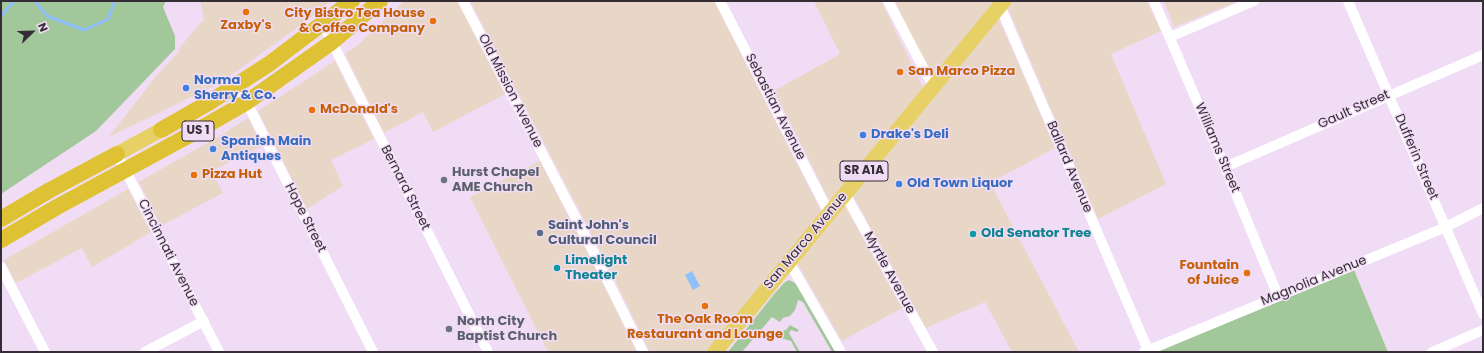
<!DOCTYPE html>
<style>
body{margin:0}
#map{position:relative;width:1484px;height:353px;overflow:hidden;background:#f1dcf5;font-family:Poppins,sans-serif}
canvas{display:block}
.frame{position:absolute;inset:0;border:2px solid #352d36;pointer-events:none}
.north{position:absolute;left:12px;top:12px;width:40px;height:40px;-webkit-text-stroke:3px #f1dcf5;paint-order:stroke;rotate:67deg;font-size:11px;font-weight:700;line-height:16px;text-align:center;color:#352d36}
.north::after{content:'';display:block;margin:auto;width:14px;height:18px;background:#352d36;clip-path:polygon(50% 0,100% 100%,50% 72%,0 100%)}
</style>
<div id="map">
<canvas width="1484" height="353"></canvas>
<div class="frame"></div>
<div class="north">N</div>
</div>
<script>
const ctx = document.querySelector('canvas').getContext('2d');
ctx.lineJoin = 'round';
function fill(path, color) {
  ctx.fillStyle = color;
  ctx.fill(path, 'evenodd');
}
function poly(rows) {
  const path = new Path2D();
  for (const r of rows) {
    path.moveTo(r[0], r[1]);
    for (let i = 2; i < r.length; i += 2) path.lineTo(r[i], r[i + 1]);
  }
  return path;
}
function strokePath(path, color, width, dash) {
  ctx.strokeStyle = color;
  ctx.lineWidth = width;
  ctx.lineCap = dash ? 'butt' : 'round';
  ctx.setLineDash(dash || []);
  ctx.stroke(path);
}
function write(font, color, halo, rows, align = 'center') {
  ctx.font = font + ' Poppins,sans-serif';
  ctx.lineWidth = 3;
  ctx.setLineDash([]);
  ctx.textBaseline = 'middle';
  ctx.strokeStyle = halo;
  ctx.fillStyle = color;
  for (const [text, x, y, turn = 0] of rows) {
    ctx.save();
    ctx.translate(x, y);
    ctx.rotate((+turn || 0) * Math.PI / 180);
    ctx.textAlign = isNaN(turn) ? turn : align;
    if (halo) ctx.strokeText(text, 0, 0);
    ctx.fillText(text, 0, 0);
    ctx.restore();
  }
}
fill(poly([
 [200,1,330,1,312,17,220,83,109,137,156,76,179,52,180,47,204,19],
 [404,1,457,1,505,94,433,132,423,112,384,133,345,54,358,45],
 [470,1,714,1,822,213,708,352,650,352,601,252],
 [814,1,881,1,924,90,831,203,774,91,840,54],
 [900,1,997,1,933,79,896,3],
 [1011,1,1147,1,1161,31,1111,54,1166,184,1098,219,1007,6],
 [1164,1,1238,1,1174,27],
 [998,17,1055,148,990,183,1079,352,1012,352,985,302,926,328,852,194,935,94,939,92,938,90],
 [335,61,374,139,331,160,343,186,307,209,258,111],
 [248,118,262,146,212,171,223,193,161,226,139,182,223,134],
 [540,161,590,258,637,352,548,352,470,197],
 [128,189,151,232,92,267,82,248,16,283,4,260],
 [844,204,902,308,842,341,796,261]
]), '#e8d7c6');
fill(poly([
 [1,1,166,1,163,7,175,36,175,49,96,131,1,194],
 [1354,270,1388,352,1156,352],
 [789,280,797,284,836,352,832,352,803,302,798,300,795,310,790,316,783,318,780,322,772,317,742,352,728,352,775,293,785,282],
 [790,325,799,330,797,332,791,330,789,333,800,352,797,352,791,341,780,338,784,330,786,330]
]), '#a2c79b');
fill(poly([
 [692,271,700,286,693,290,685,275]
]), '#8fc0f9');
strokePath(poly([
 [35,1,47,16,84,30,108,19,115,1],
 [1,16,14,1]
]), '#8fc0f9', 3);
strokePath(poly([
 [463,1,595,255,643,352],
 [720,1,829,213],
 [888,1,934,88],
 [1154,1,1225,167,1278,296],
 [1348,1,1483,314],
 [1000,6,1148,350],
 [323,24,488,352],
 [1170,37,1254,1],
 [238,85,373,352],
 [117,154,219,352],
 [1225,167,1483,55],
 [845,194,933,352],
 [789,262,841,352],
 [1,267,45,352],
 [145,352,204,321],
 [1144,352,1446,227,1483,208],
 [1432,352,1483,330]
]), '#fff', 10);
strokePath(poly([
 [117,154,161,130],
 [715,352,1004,1]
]), '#e7d167', 15);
strokePath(poly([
 [161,130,210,102,269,64,352,1],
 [1,219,50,190,117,154],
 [1,240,57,207,186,137,247,102,332,42,380,1]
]), '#dfc234', 16);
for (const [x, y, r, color] of [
 [246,12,4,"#e8710a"],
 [433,21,4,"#e8710a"],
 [900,72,4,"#e8710a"],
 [186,88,4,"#3f7fe0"],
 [312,110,4,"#e8710a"],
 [863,135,4,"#3f7fe0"],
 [213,149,4,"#3f7fe0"],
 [194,175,4,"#e8710a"],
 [444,180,4,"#6b7280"],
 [899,184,4,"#3f7fe0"],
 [540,233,4,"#5c6f8a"],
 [973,234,4,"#0f9aa8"],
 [557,268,4,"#0f9aa8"],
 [1247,273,4,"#e8710a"],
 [705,306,4,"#e8710a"],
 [449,329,4,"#6b7280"]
]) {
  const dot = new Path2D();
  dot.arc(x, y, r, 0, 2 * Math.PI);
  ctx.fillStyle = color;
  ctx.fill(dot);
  strokePath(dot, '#f1dcf5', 1.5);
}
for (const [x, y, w] of [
 [198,131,32],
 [864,171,48]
]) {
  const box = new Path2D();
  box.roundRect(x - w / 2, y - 10, w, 20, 3);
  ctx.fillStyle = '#f1dcf5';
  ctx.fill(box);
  strokePath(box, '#352d36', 1);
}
write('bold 12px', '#352d36', null, [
 ["US 1",198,131],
 ["SR A1A",864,171]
]);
write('bold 13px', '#c56008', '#f1dcf5', [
 ["City Bistro Tea House",425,14,"right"],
 ["& Coffee Company",425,29,"right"],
 ["Zaxby's",246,26,"center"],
 ["San Marco Pizza",908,72],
 ["McDonald's",320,110],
 ["Pizza Hut",202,175],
 ["Fountain",1239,266,"right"],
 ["of Juice",1239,281,"right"],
 ["The Oak Room",705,320,"center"],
 ["Restaurant and Lounge",705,335,"center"]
], 'left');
write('bold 13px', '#366cbe', '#f1dcf5', [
 ["Norma",194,81],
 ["Sherry & Co.",194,96],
 ["Drake's Deli",871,135],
 ["Spanish Main",221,142],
 ["Antiques",221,157],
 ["Old Town Liquor",907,184]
], 'left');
write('13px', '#352d36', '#f1dcf5', [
 ["Old Mission Avenue",510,91,63],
 ["Sebastian Avenue",775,107,63],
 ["Gault Street",1354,110,-24],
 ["Williams Street",1217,148,67],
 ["Dufferin Street",1416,157,67],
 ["Ballard Avenue",1069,167,67],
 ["Bernard Street",405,188,63],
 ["Hope Street",305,218,63],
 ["San Marco Avenue",806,241,-50],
 ["Cincinnati Avenue",168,253,63],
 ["Myrtle Avenue",889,273,61],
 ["Magnolia Avenue",1314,281,-22]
]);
write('bold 13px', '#5b616d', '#f1dcf5', [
 ["Hurst Chapel",452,173],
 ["AME Church",452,188],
 ["North City",457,322],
 ["Baptist Church",457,337]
], 'left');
write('bold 13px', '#4e5e75', '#f1dcf5', [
 ["Saint John's",548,226],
 ["Cultural Council",548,241]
], 'left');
write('bold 13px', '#0d838f', '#f1dcf5', [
 ["Old Senator Tree",981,234],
 ["Limelight",565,261],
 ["Theater",565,276]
], 'left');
</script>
